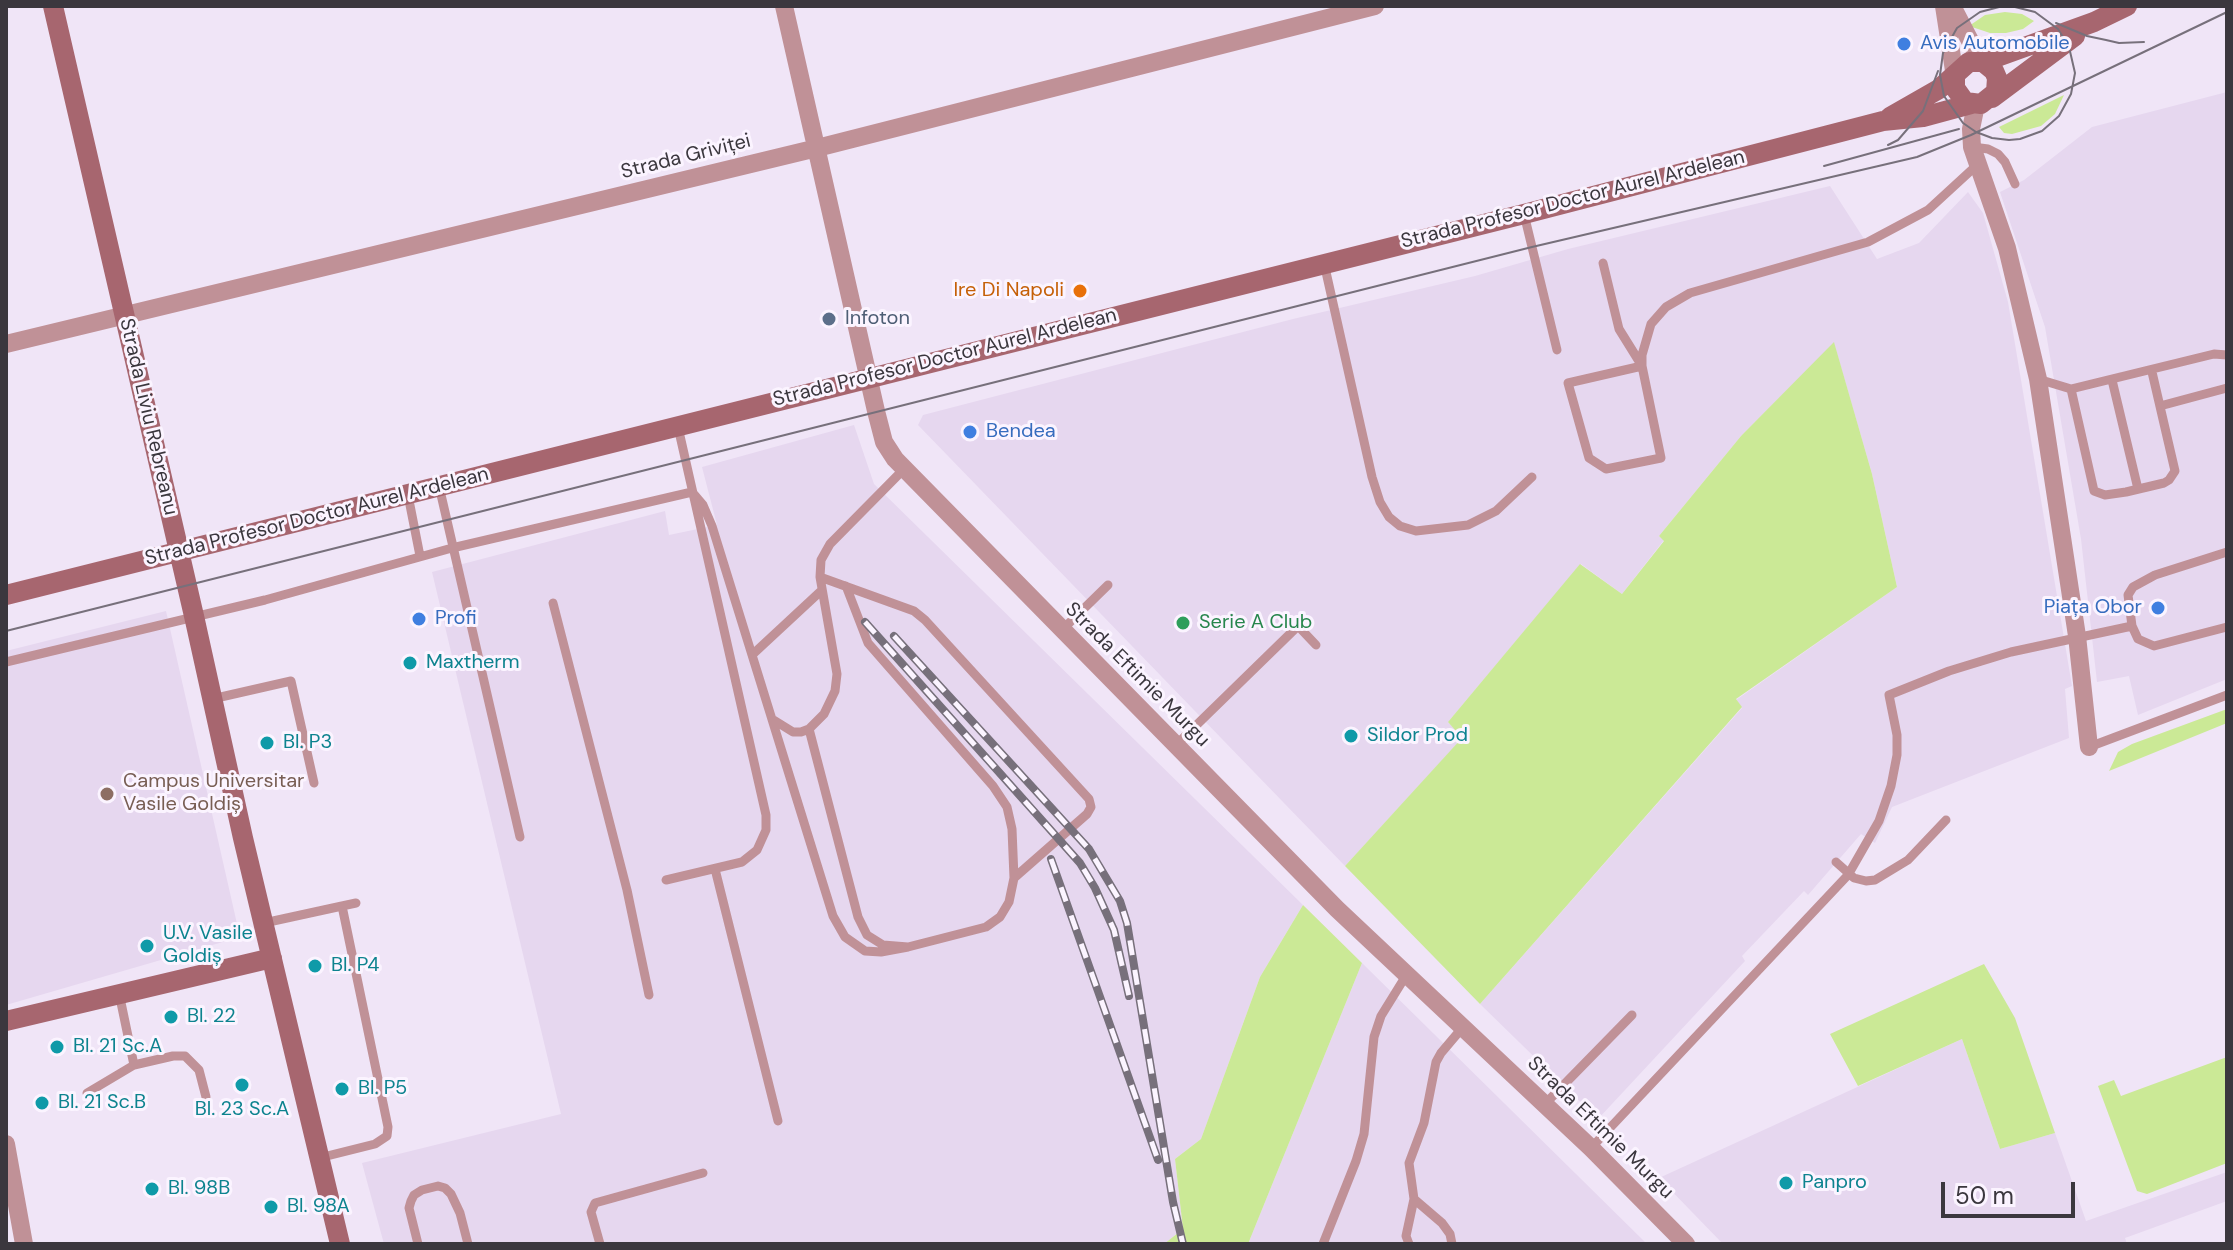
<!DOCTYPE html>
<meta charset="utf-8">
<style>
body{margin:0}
#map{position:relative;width:2233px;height:1250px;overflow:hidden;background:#f0e5f7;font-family:"DM Sans",sans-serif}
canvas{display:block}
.frame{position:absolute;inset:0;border:8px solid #3b373e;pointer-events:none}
.scale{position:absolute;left:1941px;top:1182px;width:134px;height:36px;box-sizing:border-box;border:4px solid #3b373e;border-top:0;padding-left:10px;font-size:24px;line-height:28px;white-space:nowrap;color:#3b373e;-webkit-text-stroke:6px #fbf4ff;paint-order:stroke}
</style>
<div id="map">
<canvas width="2233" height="1250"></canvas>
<div class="frame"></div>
<div class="scale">50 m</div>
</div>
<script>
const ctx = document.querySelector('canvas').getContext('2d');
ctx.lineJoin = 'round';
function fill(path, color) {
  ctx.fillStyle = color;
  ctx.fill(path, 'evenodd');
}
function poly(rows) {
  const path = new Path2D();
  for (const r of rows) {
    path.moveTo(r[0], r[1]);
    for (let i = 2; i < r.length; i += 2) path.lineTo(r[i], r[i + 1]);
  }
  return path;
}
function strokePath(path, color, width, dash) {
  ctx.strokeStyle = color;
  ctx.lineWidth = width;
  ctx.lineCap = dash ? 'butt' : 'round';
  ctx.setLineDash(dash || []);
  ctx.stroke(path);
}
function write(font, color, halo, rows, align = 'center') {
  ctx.font = font + ' "DM Sans",sans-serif';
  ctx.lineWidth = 6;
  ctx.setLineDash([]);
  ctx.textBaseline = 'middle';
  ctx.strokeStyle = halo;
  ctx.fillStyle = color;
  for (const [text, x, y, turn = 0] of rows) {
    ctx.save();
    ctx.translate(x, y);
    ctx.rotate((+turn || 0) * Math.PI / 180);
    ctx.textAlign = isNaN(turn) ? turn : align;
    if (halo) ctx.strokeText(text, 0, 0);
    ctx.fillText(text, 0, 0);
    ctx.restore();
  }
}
fill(poly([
 [2227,92,2227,679,2138,715,2129,676,2097,682,2081,539,2045,327,2000,192,2024,180,2092,127],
 [1830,186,1877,259,1919,243,1968,192,1983,213,2008,302,2072,686,2065,689,2069,738,1892,807,1875,843,1861,834,1808,895,1804,891,1742,956,1745,961,1598,1119,1480,1004,1742,708,1736,700,1897,587,1872,474,1834,343,1741,436,1659,536,1664,540,1622,594,1581,564,1448,722,1463,738,1345,866,918,425,923,415,1293,319,1475,276,1568,249],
 [854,425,874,484,1303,905,1260,977,1201,1139,1175,1159,1183,1229,1164,1244,384,1244,362,1163,561,1114,432,572,665,511,669,535,717,525,702,467],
 [166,611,240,937,6,1005,6,651],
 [1362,963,1647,1244,1248,1244],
 [1962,1039,2000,1149,2055,1133,2086,1221,2227,1172,2227,1201,2125,1238,2127,1244,1723,1244,1659,1178]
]), '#e6d7ef');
fill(poly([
 [2005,12,2022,14,2034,21,2023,29,2006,33,1990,33,1969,26,1985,15],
 [2064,95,2055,114,2041,126,2012,134,2004,133,1999,127],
 [1834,342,1872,474,1897,587,1736,699,1742,707,1480,1004,1345,866,1462,738,1448,722,1580,564,1622,594,1664,541,1659,536,1741,436],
 [2227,709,2227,723,2109,771,2118,752,2132,744],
 [1303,905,1362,963,1248,1244,1164,1244,1183,1229,1175,1159,1201,1139,1260,977],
 [1984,964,2015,1018,2055,1133,2000,1149,1962,1039,1858,1086,1830,1034],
 [2227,1057,2227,1163,2147,1194,2137,1191,2098,1086,2114,1080,2121,1096]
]), '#cbe996');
strokePath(poly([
 [1973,147,1988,149,1998,154,2005,162,2015,184],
 [1524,214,1557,350],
 [1324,263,1372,477,1380,502,1389,517,1400,526,1416,531,1468,525,1496,511,1532,477],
 [1603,263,1619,329,1642,366,1568,383,1589,458,1606,469,1661,458,1642,366,1642,355,1651,324,1666,307,1690,293,1868,242,1928,210,1977,165],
 [2038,379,2071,389,2214,354,2227,355],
 [2112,380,2138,489],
 [2071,389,2094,491,2105,495,2126,492,2164,483,2169,480,2175,471,2152,372],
 [2160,406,2227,388],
 [439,486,520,837],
 [408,495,420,556],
 [2227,552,2155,575,2133,587,2128,595,2132,626,2138,639,2154,646,2227,627],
 [820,577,914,611,925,620,1089,799,1091,807,1087,814,1014,878],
 [553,603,627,890,649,995],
 [1062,630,1108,585],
 [752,655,822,590],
 [6,662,265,600,452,548,692,492,703,505,712,526,833,916,845,937,865,951,881,952,908,947],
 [212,699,291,681,314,783],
 [772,719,793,732,801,732,809,729,824,714,835,691,837,674,820,577,821,560,830,544,904,469],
 [809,729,858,917,867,935,883,945,908,947,986,927,1000,917,1009,902,1014,878,1012,829,1007,807,993,786,868,643,846,586],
 [1176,745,1298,626,1316,645],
 [2089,747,2227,695],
 [1836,862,1854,878,1866,881,1875,880,1908,860,1946,820],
 [715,869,778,1121],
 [666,880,742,862,757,850,766,830,766,815,678,427],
 [342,906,356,903],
 [264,923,342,906,388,1127,387,1136,375,1144,319,1158],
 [134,1065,173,1056,185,1056,199,1070,206,1097],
 [87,1093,134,1065,119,993],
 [1545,1104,1632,1015],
 [1591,1148,1848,875,1879,821,1891,786,1897,755,1897,735,1889,695,1949,671,2011,652,2132,626],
 [1414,1199,1442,1223,1450,1234,1452,1244],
 [418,1244,409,1208,411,1201,414,1195,422,1190,438,1186,445,1188,451,1194,460,1213,468,1244],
 [600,1244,591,1212,595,1203,703,1173],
 [1323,1244,1356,1161,1364,1134,1374,1037,1381,1016,1407,974],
 [1409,1244,1406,1236,1414,1199,1409,1163,1424,1123,1436,1062,1441,1053,1463,1027]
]), '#c09197', 9);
strokePath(poly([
 [784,6,876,411,884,442,895,459,1337,909,1591,1148,1686,1244],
 [1944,6,1955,77],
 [1952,6,1981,62],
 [1976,105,1971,129,1972,147,2007,248,2038,379,2077,636,2089,747],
 [6,344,817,148,1375,6],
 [6,1144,24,1244]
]), '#c09197', 18);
strokePath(poly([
 [53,6,194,616,243,838,340,1244],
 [1983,62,2094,22,2127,6],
 [1992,98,2075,36],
 [1890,117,1939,89,1969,62,1983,62,1994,71,1997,78,1996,92,1981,104,1965,102,1955,88,1955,77],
 [6,595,1524,214,1883,121,1923,117,1971,104],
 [6,1021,272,958]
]), '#a7666f', 20);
strokePath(poly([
 [2003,6,1980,12,1957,28,1943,53,1940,75,1944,96,1963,123,1976,132,1992,138,2009,140,2020,139,2042,131,2059,116,2071,94,2075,73,2069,47,2058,29,2035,12,2011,6],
 [2056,23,2087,36,2106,40,2119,43,2144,42],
 [1888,145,1898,140,1923,111,1938,71],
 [1824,166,1959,129],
 [6,631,1532,247,1917,157,1971,135,2227,12]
]), '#77707b', 2);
const rail = poly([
 [865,622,1080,863,1095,888,1114,930,1129,996],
 [894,636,1089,849,1120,901,1127,923,1173,1202,1183,1244],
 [1051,859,1158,1160]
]);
strokePath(rail, '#77707b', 8);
strokePath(rail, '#fbf4ff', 5, [15]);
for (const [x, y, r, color] of [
 [1904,44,8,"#3f7fe0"],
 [1080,291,8,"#e8710a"],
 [829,319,8,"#5c6f8a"],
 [970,432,8,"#3f7fe0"],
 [2158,608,8,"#3f7fe0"],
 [419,619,8,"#3f7fe0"],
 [1183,623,8,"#2e9e5b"],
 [410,663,8,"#0f9aa8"],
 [1351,736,8,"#0f9aa8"],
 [267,743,8,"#0f9aa8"],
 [107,794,8,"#8d6e63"],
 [147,946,8,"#0f9aa8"],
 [315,966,8,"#0f9aa8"],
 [171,1017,8,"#0f9aa8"],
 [57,1047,8,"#0f9aa8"],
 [242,1085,8,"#0f9aa8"],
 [342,1089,8,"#0f9aa8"],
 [42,1103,8,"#0f9aa8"],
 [1786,1183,8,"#0f9aa8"],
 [152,1189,8,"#0f9aa8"],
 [271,1207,8,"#0f9aa8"]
]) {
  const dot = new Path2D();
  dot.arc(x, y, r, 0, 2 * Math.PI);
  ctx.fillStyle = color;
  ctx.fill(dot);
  strokePath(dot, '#fbf4ff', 3);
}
write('20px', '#366cbe', '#fbf4ff', [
 ["Avis Automobile",1920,44],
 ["Bendea",986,432],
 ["Piața Obor",2142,608,"right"],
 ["Profi",435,619]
], 'left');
write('20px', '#3b373e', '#fbf4ff', [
 ["Strada Griviței",686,157,-14],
 ["Strada Profesor Doctor Aurel Ardelean",1573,200,-14],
 ["Strada Profesor Doctor Aurel Ardelean",945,358,-14],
 ["Strada Liviu Rebreanu",148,417,77],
 ["Strada Profesor Doctor Aurel Ardelean",317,517,-14],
 ["Strada Eftimie Murgu",1137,675,45],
 ["Strada Eftimie Murgu",1600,1128,44]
]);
write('20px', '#c56008', '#fbf4ff', [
 ["Ire Di Napoli",1064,291]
], 'right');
write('20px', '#4e5e75', '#fbf4ff', [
 ["Infoton",845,319]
], 'left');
write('20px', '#27864d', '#fbf4ff', [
 ["Serie A Club",1199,623]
], 'left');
write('20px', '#0d838f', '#fbf4ff', [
 ["Maxtherm",426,663],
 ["Sildor Prod",1367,736],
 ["Bl. P3",283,743],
 ["U.V. Vasile",163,934],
 ["Goldiș",163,957],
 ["Bl. P4",331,966],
 ["Bl. 22",187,1017],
 ["Bl. 21 Sc.A",73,1047],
 ["Bl. P5",358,1089],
 ["Bl. 21 Sc.B",58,1103],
 ["Bl. 23 Sc.A",242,1110,"center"],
 ["Panpro",1802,1183],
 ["Bl. 98B",168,1189],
 ["Bl. 98A",287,1207]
], 'left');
write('20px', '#785e54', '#fbf4ff', [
 ["Campus Universitar",123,782],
 ["Vasile Goldiș",123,805]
], 'left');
</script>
